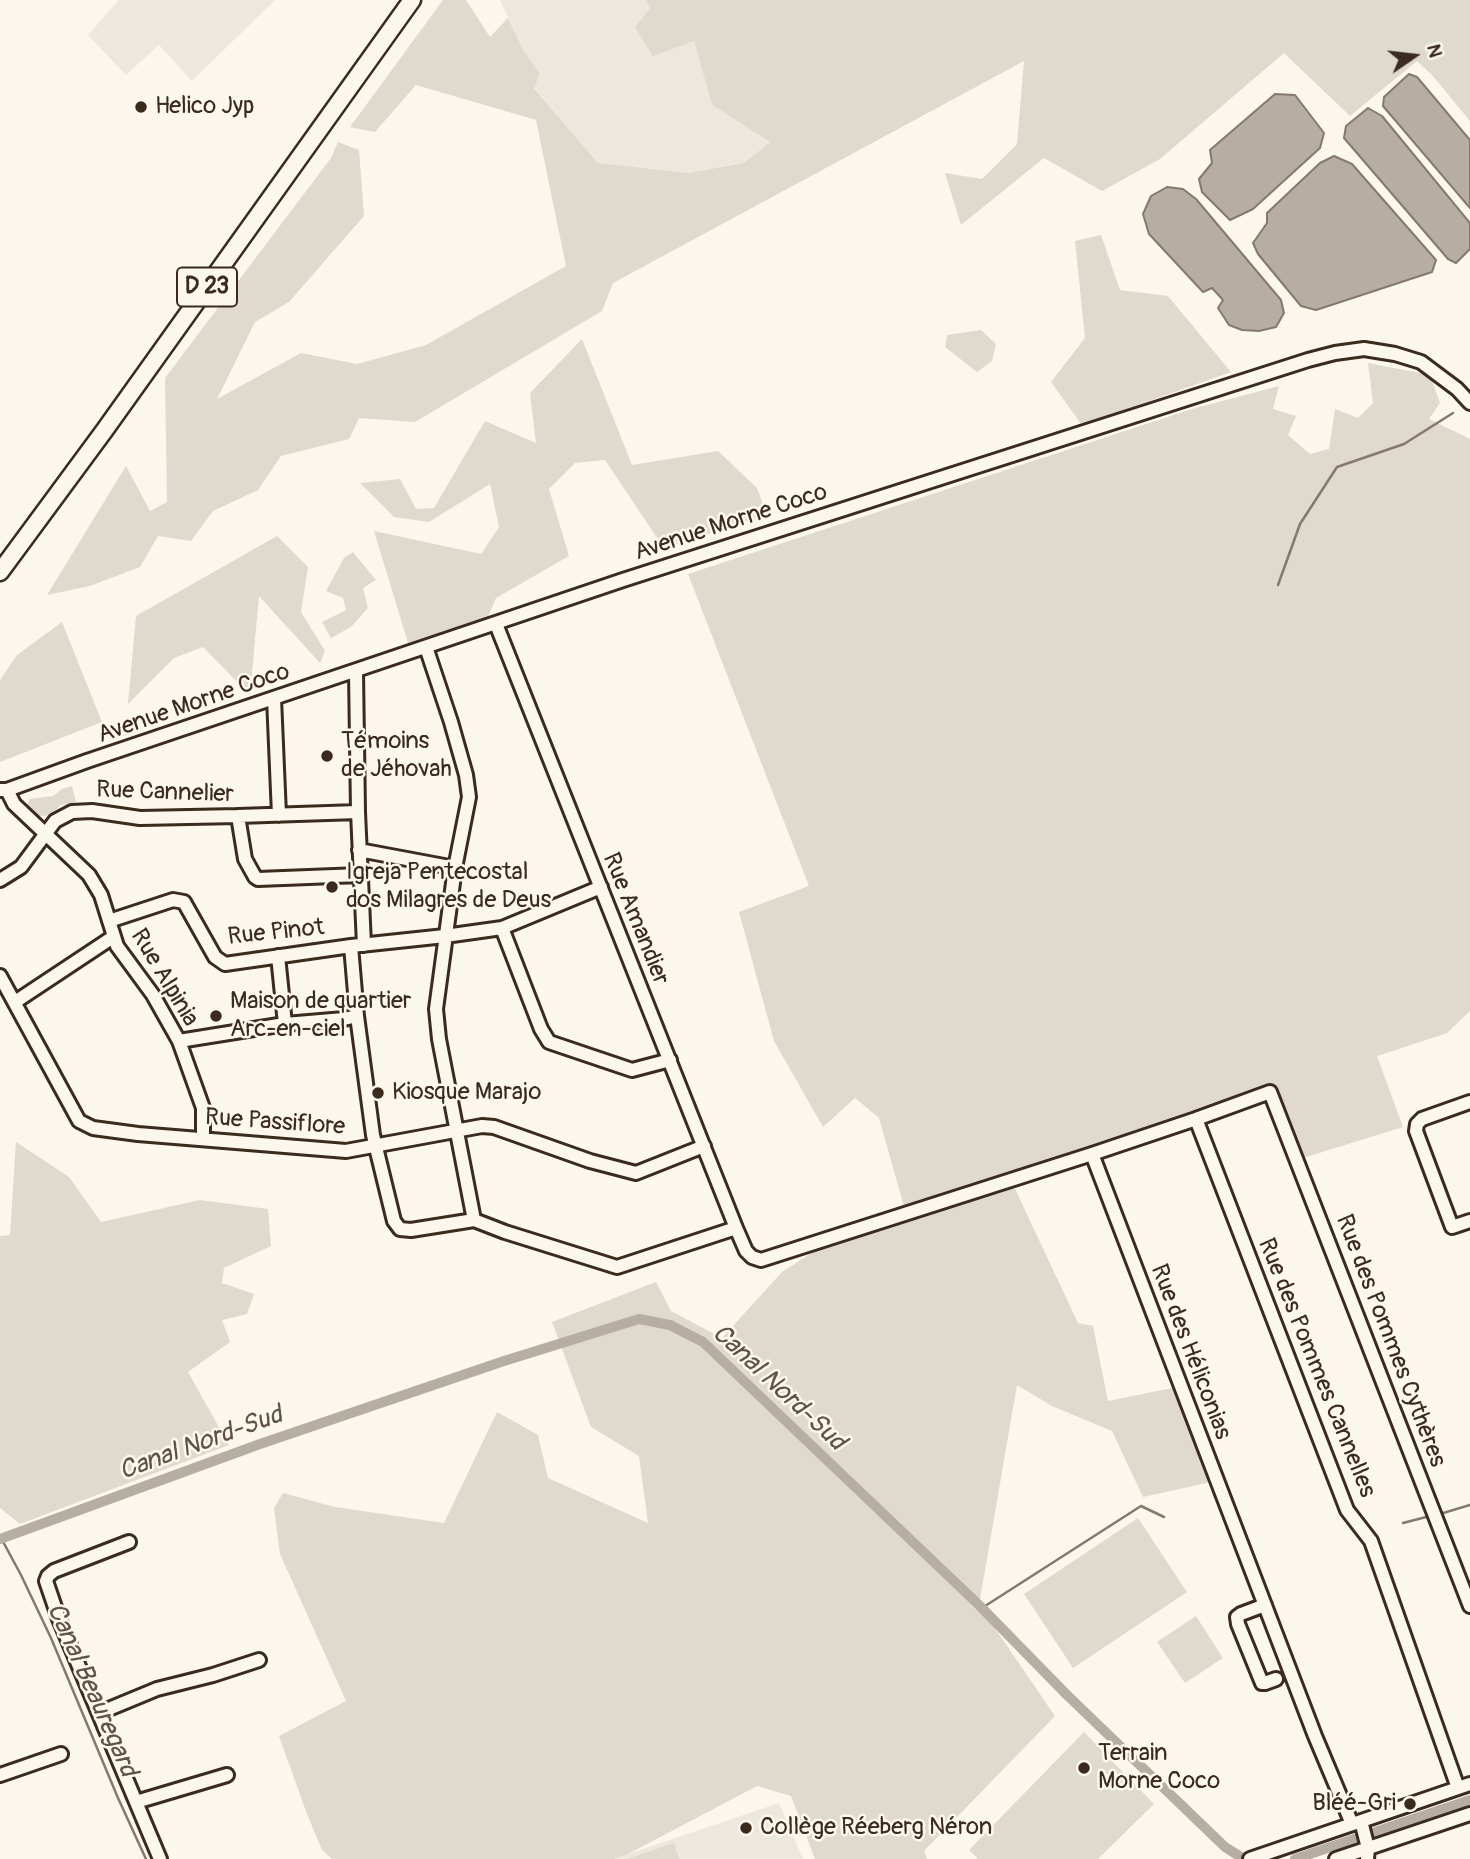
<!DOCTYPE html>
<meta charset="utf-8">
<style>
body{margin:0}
#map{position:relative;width:1470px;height:1859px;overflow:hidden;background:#fbf7ec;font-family:Pangolin,sans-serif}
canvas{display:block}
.north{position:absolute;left:1379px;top:21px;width:70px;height:70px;-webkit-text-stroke:5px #fbf7ec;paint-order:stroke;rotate:76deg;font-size:19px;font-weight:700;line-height:28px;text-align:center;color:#3b2a1e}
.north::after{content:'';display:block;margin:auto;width:24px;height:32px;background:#3b2a1e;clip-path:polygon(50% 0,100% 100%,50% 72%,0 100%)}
</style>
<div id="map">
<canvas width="1470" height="1859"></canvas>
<div class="north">N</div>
</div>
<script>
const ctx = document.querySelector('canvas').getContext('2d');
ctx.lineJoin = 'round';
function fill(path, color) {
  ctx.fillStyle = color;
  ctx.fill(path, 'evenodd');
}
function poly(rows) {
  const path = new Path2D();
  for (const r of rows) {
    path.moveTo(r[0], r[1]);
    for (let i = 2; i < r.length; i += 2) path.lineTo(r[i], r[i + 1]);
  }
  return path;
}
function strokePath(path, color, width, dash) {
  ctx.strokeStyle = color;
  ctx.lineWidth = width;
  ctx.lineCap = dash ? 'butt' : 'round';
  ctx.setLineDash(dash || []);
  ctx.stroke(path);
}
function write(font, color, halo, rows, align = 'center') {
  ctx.font = font + ' Pangolin,sans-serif';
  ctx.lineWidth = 5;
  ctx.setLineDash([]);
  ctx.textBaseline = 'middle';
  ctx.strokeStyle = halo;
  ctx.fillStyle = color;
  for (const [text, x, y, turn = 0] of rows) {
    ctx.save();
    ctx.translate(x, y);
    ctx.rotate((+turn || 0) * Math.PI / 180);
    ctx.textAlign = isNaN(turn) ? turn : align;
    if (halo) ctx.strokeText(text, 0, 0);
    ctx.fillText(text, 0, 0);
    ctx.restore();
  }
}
fill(poly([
 [119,0,275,0,192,81,159,45,126,75,88,35],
 [500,0,646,0,651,9,694,41,712,105,770,142,745,163,688,173,598,163,534,87,540,74,524,51],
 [779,1803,803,1859,614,1859,628,1854]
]), '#ede8dd');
fill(poly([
 [443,0,466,0,490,37,508,18,524,51,540,74,534,88,598,163,688,173,744,163,770,142,712,105,694,41,653,56,635,27,650,9,646,0,1470,0,1470,121,1432,75,1417,61,1350,116,1284,53,1160,159,1102,191,1044,158,961,225,945,173,982,179,1017,144,1024,61,613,283,602,311,415,422,359,418,349,439,281,456,258,490,213,511,191,541,158,536,140,567,90,586,47,595,126,466,150,511,167,502,165,378,331,158,338,142,359,150,364,216,289,302,255,322,217,399,301,353,357,364,426,345,566,266,536,120,416,85,375,132,350,127],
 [1101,235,1120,290,1168,296,1231,372,1082,425,1051,382,1085,338,1075,241],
 [981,330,996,344,992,361,977,372,945,347,947,335],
 [582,339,632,465,718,451,757,488,767,515,664,548,605,460,575,463,549,489,569,556,496,598,488,617,408,643,374,531,481,554,499,527,490,484,429,522,394,517,360,483,400,479,416,509,434,508,485,421,536,443,530,393],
 [1368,363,1430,375,1440,403,1429,419,1470,439,1470,1011,1447,1033,1377,1056,1403,1127,1303,1158,1273,1089,1008,1174,1078,1323,1093,1326,1108,1401,1172,1388,1211,1482,1143,1497,1112,1431,1052,1406,1017,1385,979,1605,1055,1716,924,1851,927,1859,815,1859,791,1796,757,1786,628,1854,614,1859,332,1859,322,1850,307,1814,279,1736,346,1701,280,1554,274,1508,283,1493,335,1507,444,1523,497,1412,538,1435,548,1478,648,1523,639,1456,591,1427,552,1322,656,1282,671,1311,722,1338,782,1272,838,1236,905,1210,879,1118,855,1098,823,1127,774,1041,739,912,809,886,688,574,1192,409,1279,386,1273,409,1296,416,1288,435,1310,454,1329,449,1335,409,1358,418,1373,403],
 [277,536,308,567,301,612,325,651,320,663,259,596,250,695,203,647,174,658,128,704,136,616],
 [353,552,376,580,363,588,368,608,351,627,331,638,322,622,346,610,343,598,326,591,344,558],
 [62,622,102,722,0,762,0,680,17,655],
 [72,786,76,802,61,805,49,815,36,817,28,805,29,799,53,796,62,789],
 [16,1142,69,1177,101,1222,200,1200,268,1209,271,1246,224,1268,222,1283,254,1294,247,1314,222,1320,230,1342,188,1372,229,1445,20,1524,0,1508,0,1236,10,1235],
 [1138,1518,1187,1592,1073,1668,1024,1594],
 [1196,1616,1223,1658,1185,1683,1157,1642],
 [1084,1732,1154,1804,1098,1859,978,1859,969,1850],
 [674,1843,679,1859,627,1859]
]), '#dfd9ce');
const water = poly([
 [1409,74,1417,77,1470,140,1470,208,1383,106,1384,97,1409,74],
 [1275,94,1295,95,1324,133,1320,148,1253,209,1230,220,1202,192,1199,179,1212,163,1210,150,1275,94],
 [1368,108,1382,116,1470,223,1470,249,1456,263,1448,259,1344,138,1346,126,1368,108],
 [1334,156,1352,164,1436,260,1432,272,1316,310,1301,306,1258,254,1253,243,1267,223,1267,213,1320,163,1334,156],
 [1167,187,1183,189,1196,199,1281,300,1284,313,1276,327,1259,331,1242,330,1229,325,1218,308,1223,300,1212,288,1203,292,1149,234,1143,214,1151,196,1167,187]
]);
fill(water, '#b6aea2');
strokePath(water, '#85796d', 2);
strokePath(poly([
 [1278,585,1300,524,1337,467,1404,444,1453,413],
 [1440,1514,1470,1505],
 [1403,1523,1430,1516],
 [0,1536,21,1575,51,1638,118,1798,146,1859],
 [982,1608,1141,1506,1164,1517]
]), '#85796d', 2.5);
strokePath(poly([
 [0,1539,260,1444,504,1361,639,1319,670,1325,703,1342,979,1605,1066,1694,1225,1847,1244,1859],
 [1295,1859,1470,1800]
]), '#b6aea2', 10);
const minor = poly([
 [496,624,736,1228,746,1251,752,1257,761,1260,1092,1154,1196,1119,1270,1092,1470,1606],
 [426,647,451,722,466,775,469,797,455,868,436,1009,439,1039,474,1220],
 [356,672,358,812,364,945],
 [274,698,279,815],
 [0,790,7,790,87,761,623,580,1308,360,1335,353,1364,349,1395,354,1421,362,1457,389,1470,403],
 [7,790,14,804,89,875,101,895,117,946,153,995,179,1041,203,1108,203,1139],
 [238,816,245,859,255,877,258,879,360,875],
 [359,850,455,868],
 [0,880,21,867,55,821,72,812,92,811,140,818,238,816,358,812],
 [109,921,173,900,184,902,215,957,225,964,351,946,445,936,502,928,601,887],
 [502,928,541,1029,549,1042,632,1070,670,1060],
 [351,946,357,1016,373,1135,394,1221,400,1229,411,1230,474,1220,505,1232,617,1267,736,1228],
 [278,956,285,1024],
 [0,976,79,1121,93,1128,138,1134,346,1151,482,1126,494,1127,590,1161,636,1173,704,1146],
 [15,1002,113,937],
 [179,1041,285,1024,344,1019,357,1016],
 [1470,1102,1422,1119,1417,1124,1416,1131,1452,1227,1470,1221],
 [1196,1119,1347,1510,1371,1541,1458,1788],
 [1092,1154,1315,1736,1352,1824],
 [129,1542,54,1571,48,1576,46,1581,59,1619,160,1859],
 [1265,1605,1241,1614,1237,1617,1238,1624,1262,1683,1265,1683,1276,1679],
 [99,1713,157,1689,213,1675,259,1660],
 [0,1775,61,1754],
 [136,1802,227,1775],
 [1361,1821,1368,1848,1367,1859],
 [1250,1859,1470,1784],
 [1336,1859,1470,1814]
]);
const major = poly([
 [0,572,104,431,412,0]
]);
strokePath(minor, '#3b2a1e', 18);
strokePath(major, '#3b2a1e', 21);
strokePath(minor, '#fbf7ec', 12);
strokePath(major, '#fbf7ec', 16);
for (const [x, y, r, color] of [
 [141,107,7,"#3b2a1e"],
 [327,756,7,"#3b2a1e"],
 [332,887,7,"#3b2a1e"],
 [216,1016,7,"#3b2a1e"],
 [378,1093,7,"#3b2a1e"],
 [1084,1768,7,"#3b2a1e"],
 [1410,1804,7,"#3b2a1e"],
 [746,1828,7,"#3b2a1e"]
]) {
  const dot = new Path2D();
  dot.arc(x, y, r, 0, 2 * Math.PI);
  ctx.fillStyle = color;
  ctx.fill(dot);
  strokePath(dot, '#fbf7ec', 2.5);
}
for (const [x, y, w] of [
 [207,287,60]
]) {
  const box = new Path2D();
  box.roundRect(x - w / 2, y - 19.5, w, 39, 5);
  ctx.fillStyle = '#fbf7ec';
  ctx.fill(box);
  strokePath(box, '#3b2a1e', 2);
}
write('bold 23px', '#3b2a1e', null, [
 ["D 23",207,287]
]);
write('24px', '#3b2a1e', '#fbf7ec', [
 ["Helico Jyp",155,107],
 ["Témoins",341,742],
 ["de Jéhovah",341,770],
 ["Igreja Pentecostal",346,873],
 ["dos Milagres de Deus",346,901],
 ["Maison de quartier",230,1002],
 ["Arc-en-ciel",230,1030],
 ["Kiosque Marajo",392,1093],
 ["Terrain",1098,1754],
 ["Morne Coco",1098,1782],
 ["Bléé-Gri",1396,1804,"right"],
 ["Collège Réeberg Néron",760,1828]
], 'left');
write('24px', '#3b2a1e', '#fbf7ec', [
 ["Avenue Morne Coco",731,523,-18],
 ["Avenue Morne Coco",194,704,-19],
 ["Rue Cannelier",165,793,2],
 ["Rue Amandier",635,919,68],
 ["Rue Pinot",276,933,-6],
 ["Rue Alpinia",164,978,59],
 ["Rue Passiflore",275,1123,4],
 ["Rue des Pommes Cythères",1390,1341,69],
 ["Rue des Héliconias",1190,1352,69],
 ["Rue des Pommes Cannelles",1316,1368,68]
]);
write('italic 26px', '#605246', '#fbf7ec', [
 ["Canal Nord-Sud",778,1388,43],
 ["Canal Nord-Sud",201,1444,-20],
 ["Canal Beauregard",91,1690,66]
]);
</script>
